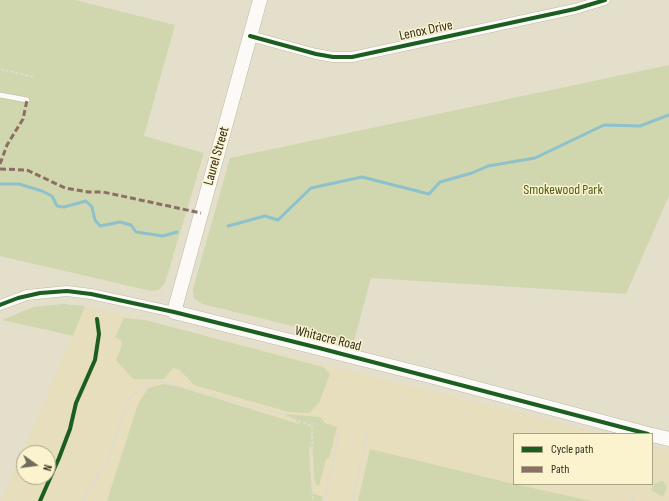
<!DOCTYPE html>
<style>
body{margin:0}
#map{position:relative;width:669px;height:501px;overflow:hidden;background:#e4dfca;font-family:"Sofia Sans Condensed",sans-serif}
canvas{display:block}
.legend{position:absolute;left:513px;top:433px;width:140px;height:52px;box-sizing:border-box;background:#fbf3cd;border:1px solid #aaa487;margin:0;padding:5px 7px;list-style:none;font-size:12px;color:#312e1f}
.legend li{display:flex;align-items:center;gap:8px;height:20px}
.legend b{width:20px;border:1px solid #aaa487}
.north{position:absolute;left:16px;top:445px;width:40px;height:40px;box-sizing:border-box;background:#fbf3cd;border:1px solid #aaa487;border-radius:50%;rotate:104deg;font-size:11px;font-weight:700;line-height:16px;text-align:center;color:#312e1f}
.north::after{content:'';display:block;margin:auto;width:14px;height:18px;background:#706c5b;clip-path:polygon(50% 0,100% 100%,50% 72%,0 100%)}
</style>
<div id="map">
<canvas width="669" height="501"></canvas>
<ul class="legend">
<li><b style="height:5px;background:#1b5e20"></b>Cycle path</li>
<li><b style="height:5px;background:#8d6e63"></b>Path</li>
</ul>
<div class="north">N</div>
</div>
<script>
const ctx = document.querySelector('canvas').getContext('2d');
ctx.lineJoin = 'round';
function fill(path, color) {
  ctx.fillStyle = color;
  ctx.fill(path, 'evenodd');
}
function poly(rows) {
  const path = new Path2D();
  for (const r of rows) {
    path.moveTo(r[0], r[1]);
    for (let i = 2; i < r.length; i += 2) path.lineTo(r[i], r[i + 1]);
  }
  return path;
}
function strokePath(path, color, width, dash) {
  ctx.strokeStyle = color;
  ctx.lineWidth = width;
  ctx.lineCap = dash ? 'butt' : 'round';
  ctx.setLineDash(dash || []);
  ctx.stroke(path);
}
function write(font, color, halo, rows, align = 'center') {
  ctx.font = font + ' "Sofia Sans Condensed",sans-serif';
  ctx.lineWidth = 3;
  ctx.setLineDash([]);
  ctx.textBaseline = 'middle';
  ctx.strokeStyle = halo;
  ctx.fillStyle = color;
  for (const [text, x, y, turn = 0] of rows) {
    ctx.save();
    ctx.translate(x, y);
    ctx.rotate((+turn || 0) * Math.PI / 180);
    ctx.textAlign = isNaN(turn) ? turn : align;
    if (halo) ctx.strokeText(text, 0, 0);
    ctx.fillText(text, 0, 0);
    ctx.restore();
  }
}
fill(poly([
 [85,306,604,434,514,434,514,484,652,484,652,446,669,450,669,501,1,501],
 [24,453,48,453,48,477,24,477]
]), '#e6debc');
fill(poly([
 [0,0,75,0,175,25,144,136,204,153,165,283,159,290,151,291,0,256],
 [669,65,669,196,626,294,371,278,354,341,202,304,194,298,193,289,230,158],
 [63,304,85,306,73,336,2,320,33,307],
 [124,318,145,320,323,367,330,374,319,403,309,413,289,412,194,385,180,370,173,368,164,379,133,379,116,360,121,348,122,341,115,337],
 [163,384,180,387,302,425,285,414,320,417,325,423,337,427,329,458,326,459,319,486,316,485,314,477,313,455,310,444,309,450,312,493,323,497,322,501,107,501,138,404,148,388],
 [370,449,514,484,591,501,358,501],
 [661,481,663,481,667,487,663,497,651,490,654,484]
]), '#d0d7ae');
strokePath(poly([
 [0,184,19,184,42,191,52,196,57,206,64,207,86,201,92,207,95,220,100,226,120,222,131,225,136,232,163,236,177,232],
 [228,226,265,216,278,220,311,188,362,177,429,194,440,182,472,173,488,166,535,158,604,125,640,126,669,115]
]), '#8dc1cc', 3);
const lane = poly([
 [0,95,27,100]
]);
const street = poly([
 [250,36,316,54,333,57,352,57,575,9,605,0],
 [0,305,27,295,67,291,91,294,174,312]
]);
const secondary = poly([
 [260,0,174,312,430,376,648,434],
 [652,435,669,439]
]);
strokePath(lane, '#bebaa9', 6);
strokePath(street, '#bebaa9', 11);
strokePath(secondary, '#bebaa9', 15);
strokePath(poly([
 [1,69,34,77],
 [155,295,166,295],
 [631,493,633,501],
 [84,501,87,491,106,465,129,399,153,379,280,414,312,426,313,501],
 [324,501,339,431],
 [352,501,369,427]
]), '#dcdbd4', 2, [3, 2]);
strokePath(lane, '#fbfaf7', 5);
strokePath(street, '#fbfaf7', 10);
strokePath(secondary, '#fbfaf7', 14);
strokePath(poly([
 [0,164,7,145,23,119,27,100],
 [0,169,27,170,65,188,88,192,103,192,201,213]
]), '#8d6e63', 3, [6, 3]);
strokePath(poly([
 [250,36,316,54,333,57,352,57,575,9,605,0],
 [0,305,18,298,40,293,67,291,91,294,174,312,319,348,648,434],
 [40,501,59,458,70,429,76,403,95,360,99,334,97,319]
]), '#1b5e20', 4);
write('14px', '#312e1f', '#fbf3cd', [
 ["Lenox Drive",426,31,-12],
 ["Laurel Street",217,156,-74],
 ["Whitacre Road",328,339,14]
]);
write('14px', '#4d5d1c', '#fbf3cd', [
 ["Smokewood Park",563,190]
]);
</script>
